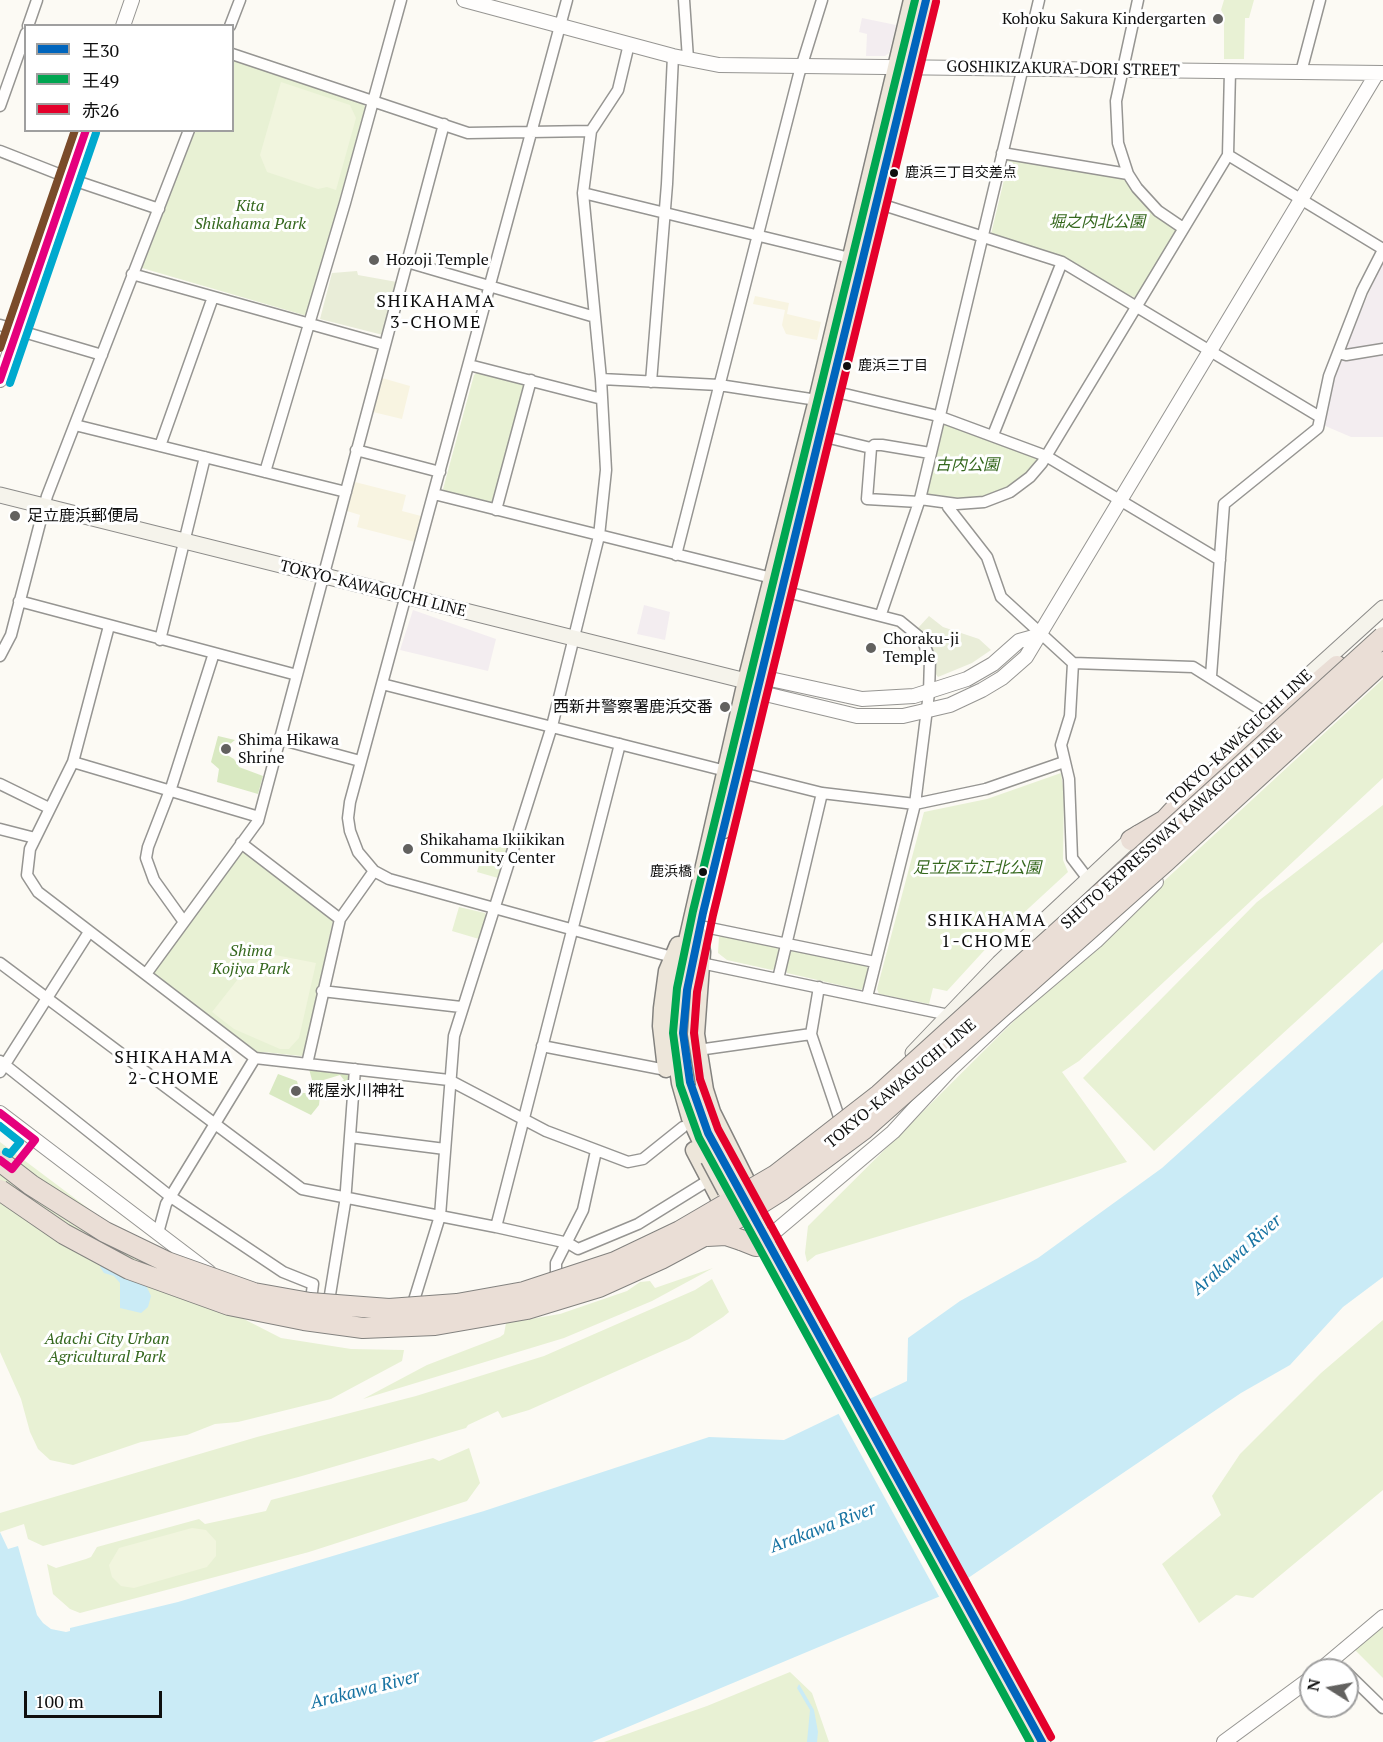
<!DOCTYPE html>
<meta charset="utf-8">
<style>
body{margin:0}
#map{position:relative;width:1383px;height:1742px;overflow:hidden;background:#fcfaf4;font-family:"PT Serif","Noto Sans JP",serif}
canvas{display:block}
.legend{position:absolute;left:24px;top:24px;width:210px;height:108px;box-sizing:border-box;background:#fff;border:2px solid #9f9f9f;margin:0;padding:8px 10px;list-style:none;font-size:18px;color:#0f0f0f}
.legend li{display:flex;align-items:center;gap:12px;height:30px}
.legend b{width:30px;border:2px solid #9f9f9f}
.north{position:absolute;left:1299px;top:1658px;width:60px;height:60px;box-sizing:border-box;background:#fff;border:2px solid #9f9f9f;border-radius:50%;rotate:281deg;font-size:16px;font-weight:700;line-height:24px;text-align:center;color:#0f0f0f}
.north::after{content:'';display:block;margin:auto;width:21px;height:27px;background:#62615f;clip-path:polygon(50% 0,100% 100%,50% 72%,0 100%)}
.scale{position:absolute;left:24px;top:1691px;width:138px;height:27px;box-sizing:border-box;border:3px solid #0f0f0f;border-top:0;padding-left:8px;font-size:18px;line-height:21px;white-space:nowrap;color:#0f0f0f;-webkit-text-stroke:4px #fff;paint-order:stroke}
</style>
<div id="map">
<canvas width="1383" height="1742"></canvas>
<ul class="legend">
<li><b style="height:8px;background:#0065bd"></b>王30</li>
<li><b style="height:8px;background:#00a651"></b>王49</li>
<li><b style="height:8px;background:#e4002b"></b>赤26</li>
</ul>
<div class="north">N</div>
<div class="scale">100 m</div>
</div>
<script>
const ctx = document.querySelector('canvas').getContext('2d');
ctx.lineJoin = 'round';
function fill(path, color) {
  ctx.fillStyle = color;
  ctx.fill(path, 'evenodd');
}
function poly(rows) {
  const path = new Path2D();
  for (const r of rows) {
    path.moveTo(r[0], r[1]);
    for (let i = 2; i < r.length; i += 2) path.lineTo(r[i], r[i + 1]);
  }
  return path;
}
function strokePath(path, color, width, dash) {
  ctx.strokeStyle = color;
  ctx.lineWidth = width;
  ctx.lineCap = dash ? 'butt' : 'round';
  ctx.setLineDash(dash || []);
  ctx.stroke(path);
}
function write(font, color, halo, rows, align = 'center') {
  ctx.font = font + ' "PT Serif","Noto Sans JP",serif';
  ctx.lineWidth = 6;
  ctx.setLineDash([]);
  ctx.textBaseline = 'middle';
  ctx.strokeStyle = halo;
  ctx.fillStyle = color;
  for (const [text, x, y, turn = 0] of rows) {
    ctx.save();
    ctx.translate(x, y);
    ctx.rotate((+turn || 0) * Math.PI / 180);
    ctx.textAlign = isNaN(turn) ? turn : align;
    if (halo) ctx.strokeText(text, 0, 0);
    ctx.fillText(text, 0, 0);
    ctx.restore();
  }
}
fill(poly([
 [862,18,896,25,889,53,885,56,866,56,867,34,859,32],
 [1383,260,1383,437,1351,437,1323,425,1333,376],
 [644,605,670,612,665,640,637,634],
 [413,610,496,639,488,671,400,650]
]), '#f3edf0');
fill(poly([
 [755,296,789,303,787,314,821,322,817,340,786,334,782,325,785,310,753,304],
 [382,378,410,386,402,419,373,412],
 [355,482,406,495,402,511,421,516,415,542,357,527,360,515,347,511]
]), '#f8f4e1');
fill(poly([
 [1224,0,1254,0,1249,18,1245,18,1244,59,1224,59,1224,15,1221,10],
 [233,59,364,104,365,108,307,316,142,268,195,131,232,130],
 [1009,159,1124,178,1144,203,1174,226,1176,232,1136,298,991,234],
 [478,372,521,382,524,387,494,502,490,504,444,492,443,489,474,375],
 [946,423,1037,455,1039,460,1031,470,1004,490,987,496,970,499,927,494,942,426],
 [1383,679,1383,778,1079,1061,1062,1072,1127,1162,816,1255,807,1262,805,1253,808,1226,1033,1002],
 [1061,773,1064,793,1063,860,1068,872,991,943,947,991,933,988,929,1004,879,994,877,989,924,812,987,799],
 [1383,805,1383,942,1154,1151,1083,1078,1257,902],
 [486,841,508,847,498,878,477,872],
 [246,851,333,920,304,1055,301,1056,264,1052,260,1054,253,1051,154,978,154,971,240,854],
 [459,907,485,913,486,916,479,939,452,931],
 [722,935,779,948,775,968,772,970,727,960,718,953,719,937],
 [792,950,866,965,868,969,864,986,861,990,787,973,785,968,789,951],
 [0,1142,194,1288,236,1315,281,1338,351,1349,404,1350,402,1361,331,1399,238,1422,215,1424,187,1435,141,1442,73,1465,50,1460,38,1449,30,1432,21,1399,0,1352],
 [713,1268,652,1301,564,1338,363,1399,427,1365,500,1337,504,1334,506,1323,560,1314,627,1291,640,1282,650,1281,655,1288],
 [712,1279,729,1312,723,1317,689,1339,529,1410,502,1418,498,1411,468,1425,466,1428,302,1476,43,1546,28,1539,24,1524,0,1532,0,1513,257,1437,416,1396,544,1356,695,1290],
 [1383,1320,1383,1490,1253,1598,1236,1595,1199,1623,1162,1564,1221,1515,1212,1496,1240,1454,1321,1373],
 [469,1448,480,1483,467,1501,309,1552,80,1613,70,1609,53,1594,47,1564,56,1568,86,1559,91,1557,97,1547,199,1519,205,1524,266,1511,271,1500,433,1458,439,1461],
 [1383,1624,1383,1678,1354,1649],
 [790,1672,812,1693,829,1742,604,1742,707,1706]
]), '#e8f1d4');
fill(poly([
 [218,736,235,740,230,744,227,755,234,759,239,767,263,776,258,794,217,782,219,769,211,762],
 [309,1069,349,1073,349,1087,329,1086,326,1093,320,1096,319,1105,311,1115,269,1094,278,1074,297,1081,300,1093,316,1093,327,1081,336,1084,344,1080,340,1075,317,1082,312,1080]
]), '#d9e9c2');
fill(poly([
 [357,271,358,275,397,282,383,335,320,319,332,273],
 [929,616,943,627,979,639,991,650,972,663,938,677,935,673,936,662,931,645,918,628]
]), '#e9edd8');
fill(poly([
 [281,82,350,105,356,118,336,190,327,187,318,189,267,172,260,155],
 [275,955,316,963,299,1038,289,1049,280,1049,234,1029,212,1012,249,965],
 [192,1528,206,1530,216,1541,216,1556,207,1567,134,1588,121,1586,112,1577,109,1565,119,1548]
]), '#f1f5de');
fill(poly([
 [1383,969,1383,1277,1343,1307,1290,1365,1241,1393,943,1595,592,1742,0,1742,0,1532,8,1549,18,1546,37,1615,43,1623,51,1629,66,1632,70,1631,70,1628,178,1602,484,1511,709,1437,784,1440,907,1381,908,1338,960,1301,1038,1258,1162,1168],
 [101,1264,146,1285,151,1296,148,1307,141,1313,120,1308,120,1283,114,1276,104,1273,100,1267],
 [799,1684,814,1710,818,1732,817,1742,807,1742,810,1710,797,1688]
]), '#caebf6');
fill(poly([
 [863,1399,966,1584,941,1600,837,1411]
]), '#fcfaf4');
const minor = poly([
 [567,0,350,802,348,818,350,831,358,852,374,871,389,879,672,957],
 [684,0,688,59],
 [1138,0,1116,101,1118,143,1128,174,1137,188,1158,211,1183,228],
 [28,26,37,0],
 [230,26,240,0],
 [232,54,468,133,591,131],
 [1230,71,1228,155,1383,249],
 [1301,72,1320,0],
 [0,106,26,33],
 [0,151,79,182,159,209],
 [1002,153,1128,174],
 [583,193,850,258],
 [877,203,1062,262,1320,417],
 [407,262,595,317],
 [132,274,385,345],
 [0,325,102,355],
 [1338,353,1346,355,1383,349],
 [469,365,602,399],
 [601,379,719,385,817,400],
 [651,382,667,184,673,56],
 [832,391,938,416,1046,456,1220,560],
 [75,425,346,492],
 [993,435,1062,262],
 [821,436,871,448,867,499,919,502],
 [160,446,213,297],
 [871,448,874,445,882,445,930,453],
 [356,450,440,472],
 [265,472,345,203,401,0],
 [434,494,772,578],
 [920,499,957,504,984,502,1010,492,1030,477,1042,463,1228,155],
 [948,503,948,507,987,557,1001,597,1073,663,1070,716,1061,745,1069,779,1072,858,1088,879],
 [496,510,531,380],
 [676,555,799,74,822,0],
 [783,591,900,621,922,639,930,659,929,693,915,804,867,997],
 [19,601,297,675],
 [881,614,920,499,1039,0],
 [109,626,73,762,30,849,27,875,38,892,255,1058,449,1080,546,1131,628,1162,643,1159,683,1127],
 [160,640,205,457],
 [0,656,11,635,47,496,189,130],
 [1073,663,1193,667,1266,713],
 [1211,676,1224,504,1318,428,1329,376,1362,291,1383,250],
 [382,684,726,771],
 [279,739,360,761],
 [73,762,259,817],
 [738,772,822,793,915,804,986,789,1064,762],
 [0,784,49,808],
 [0,829,35,838],
 [241,843,340,919,307,1064],
 [340,919,374,871],
 [184,922,154,880,146,858,148,847,172,785,214,653],
 [700,926,875,962],
 [0,963,302,1189,496,1227,568,1243,578,1249,638,1224,709,1180],
 [701,963,949,1015],
 [146,974,258,821,444,124],
 [778,979,822,793],
 [819,987,811,1034,839,1117],
 [322,991,461,1007],
 [542,1046,666,1070],
 [698,1050,811,1034],
 [0,1061,171,1197,283,1272,313,1284,311,1300],
 [0,1072,89,932],
 [350,1137,445,1149],
 [496,1227,620,744],
 [158,1233,166,1204,255,1058],
 [556,1277,556,1263,583,1210,596,1151],
 [328,1307,345,1203,355,1069],
 [411,1310,440,1216,454,1036,552,726,599,536,606,470,601,379,583,193,591,131,618,90,629,44],
 [1347,1673,1383,1708]
]);
const tertiary = poly([
 [464,0,673,56,719,65,1383,73],
 [123,26,132,0],
 [0,380,86,130],
 [761,677,862,699,914,696,967,679,993,664,1019,641,1037,636],
 [757,692,857,716,903,716,950,705,982,690,1002,678,1026,657,1377,73],
 [0,1113,209,1272],
 [765,1240,893,1132,950,1070,1005,1018,1096,941,1156,882],
 [1320,1670,1383,1617],
 [1224,1742,1311,1678]
]);
const secondary = poly([
 [0,495,746,681,755,690],
 [1234,743,1383,608],
 [913,1053,999,963,1138,833]
]);
const primary = poly([
 [724,830,926,0],
 [699,935,702,952,696,1034,705,1090,712,1112,755,1198],
 [666,1069,661,1026,662,1008,667,971,678,945],
 [693,1093,719,1153],
 [694,1150,727,1213],
 [709,1159,690,1118,680,1083,673,1032,676,989,746,681,817,400,912,0],
 [759,1229,1042,1742]
]);
const motorway = poly([
 [1131,840,1165,820,1188,795,1337,666],
 [741,1240,756,1246]
]);
strokePath(minor, '#969592', 13);
strokePath(tertiary, '#969592', 16);
strokePath(secondary, '#8c8b89', 17);
strokePath(primary, '#83827f', 19);
strokePath(motorway, '#83827f', 22);
strokePath(minor, '#fffefd', 10);
strokePath(tertiary, '#fffefd', 14);
strokePath(secondary, '#f5f3eb', 15);
strokePath(primary, '#ede6da', 16);
strokePath(motorway, '#eaded6', 20);
const primaryBridge = poly([
 [719,1153,759,1229],
 [709,1159,726,1191]
]);
const motorwayBridge = poly([
 [0,1161,31,1185,105,1232,167,1262,254,1293,310,1303,389,1309,457,1304,524,1292,615,1262,680,1231,776,1175,879,1095,1383,637],
 [0,1190,64,1234,129,1269,229,1305,304,1320,363,1328,435,1325,527,1309,599,1287,661,1259,736,1219,782,1190,863,1130,1165,862,1383,662],
 [707,1236,726,1235,741,1240]
]);
strokePath(primaryBridge, '#83827f', 19, []);
strokePath(motorwayBridge, '#83827f', 22, []);
strokePath(primaryBridge, '#ede6da', 16);
strokePath(motorwayBridge, '#eaded6', 20);
strokePath(poly([
 [926,0,703,913,687,990,683,1033,690,1082,708,1133,1042,1742]
]), '#0065bd', 8);
strokePath(poly([
 [915,0,693,911,677,988,673,1033,680,1085,699,1138,1030,1742]
]), '#00a651', 8);
strokePath(poly([
 [936,2,713,915,697,992,694,1033,700,1079,718,1129,1051,1737]
]), '#e4002b', 8);
strokePath(poly([
 [0,380,86,130],
 [0,1113,35,1140,12,1169,0,1160]
]), '#e5007d', 8);
strokePath(poly([
 [10,383,96,133],
 [0,1126,20,1142,10,1154,6,1152]
]), '#00a9ce', 8);
strokePath(poly([
 [0,348,75,130]
]), '#7a4b2a', 8);
for (const [x, y, r, color] of [
 [1218,19,6,"#62615f"],
 [894,173,5,"#0f0f0f"],
 [374,260,6,"#62615f"],
 [847,366,5,"#0f0f0f"],
 [15,516,6,"#62615f"],
 [871,648,6,"#62615f"],
 [725,707,6,"#62615f"],
 [226,749,6,"#62615f"],
 [408,849,6,"#62615f"],
 [703,872,5,"#0f0f0f"],
 [296,1091,6,"#62615f"]
]) {
  const dot = new Path2D();
  dot.arc(x, y, r, 0, 2 * Math.PI);
  ctx.fillStyle = color;
  ctx.fill(dot);
  strokePath(dot, '#fff', 2);
}
write('14px', '#0f0f0f', '#fff', [
 ["鹿浜三丁目交差点",905,173],
 ["鹿浜三丁目",858,366],
 ["鹿浜橋",692,872,"right"]
], 'left');
write('16px', '#0f0f0f', '#fff', [
 ["Kohoku Sakura Kindergarten",1206,19,"right"],
 ["Hozoji Temple",386,260],
 ["足立鹿浜郵便局",27,516],
 ["Choraku-ji",883,639],
 ["Temple",883,657],
 ["西新井警察署鹿浜交番",713,707,"right"],
 ["Shima Hikawa",238,740],
 ["Shrine",238,758],
 ["Shikahama Ikiikikan",420,840],
 ["Community Center",420,858],
 ["糀屋氷川神社",308,1091]
], 'left');
write('16px', '#0f0f0f', '#fff', [
 ["GOSHIKIZAKURA-DORI STREET",1063,69,1],
 ["TOKYO-KAWAGUCHI LINE",373,589,14],
 ["TOKYO-KAWAGUCHI LINE",1240,738,-43],
 ["SHUTO EXPRESSWAY KAWAGUCHI LINE",1172,829,-42],
 ["TOKYO-KAWAGUCHI LINE",901,1084,-40]
]);
write('italic 16px', '#35681e', '#fff', [
 ["Kita",250,206],
 ["Shikahama Park",250,224],
 ["堀之内北公園",1097,222],
 ["古内公園",967,465],
 ["足立区立江北公園",977,868],
 ["Shima",251,951],
 ["Kojiya Park",251,969],
 ["Adachi City Urban",107,1339],
 ["Agricultural Park",107,1357]
]);
ctx.letterSpacing = '1.5px';
write('18px', '#0f0f0f', '#fff', [
 ["SHIKAHAMA",436,302],
 ["3-CHOME",436,323],
 ["SHIKAHAMA",987,921],
 ["1-CHOME",987,942],
 ["SHIKAHAMA",174,1058],
 ["2-CHOME",174,1079]
]);
ctx.letterSpacing = '0px';
write('italic 18px', '#1773a2', '#fff', [
 ["Arakawa River",1237,1255,-41],
 ["Arakawa River",823,1528,-21],
 ["Arakawa River",365,1690,-14]
]);
</script>
